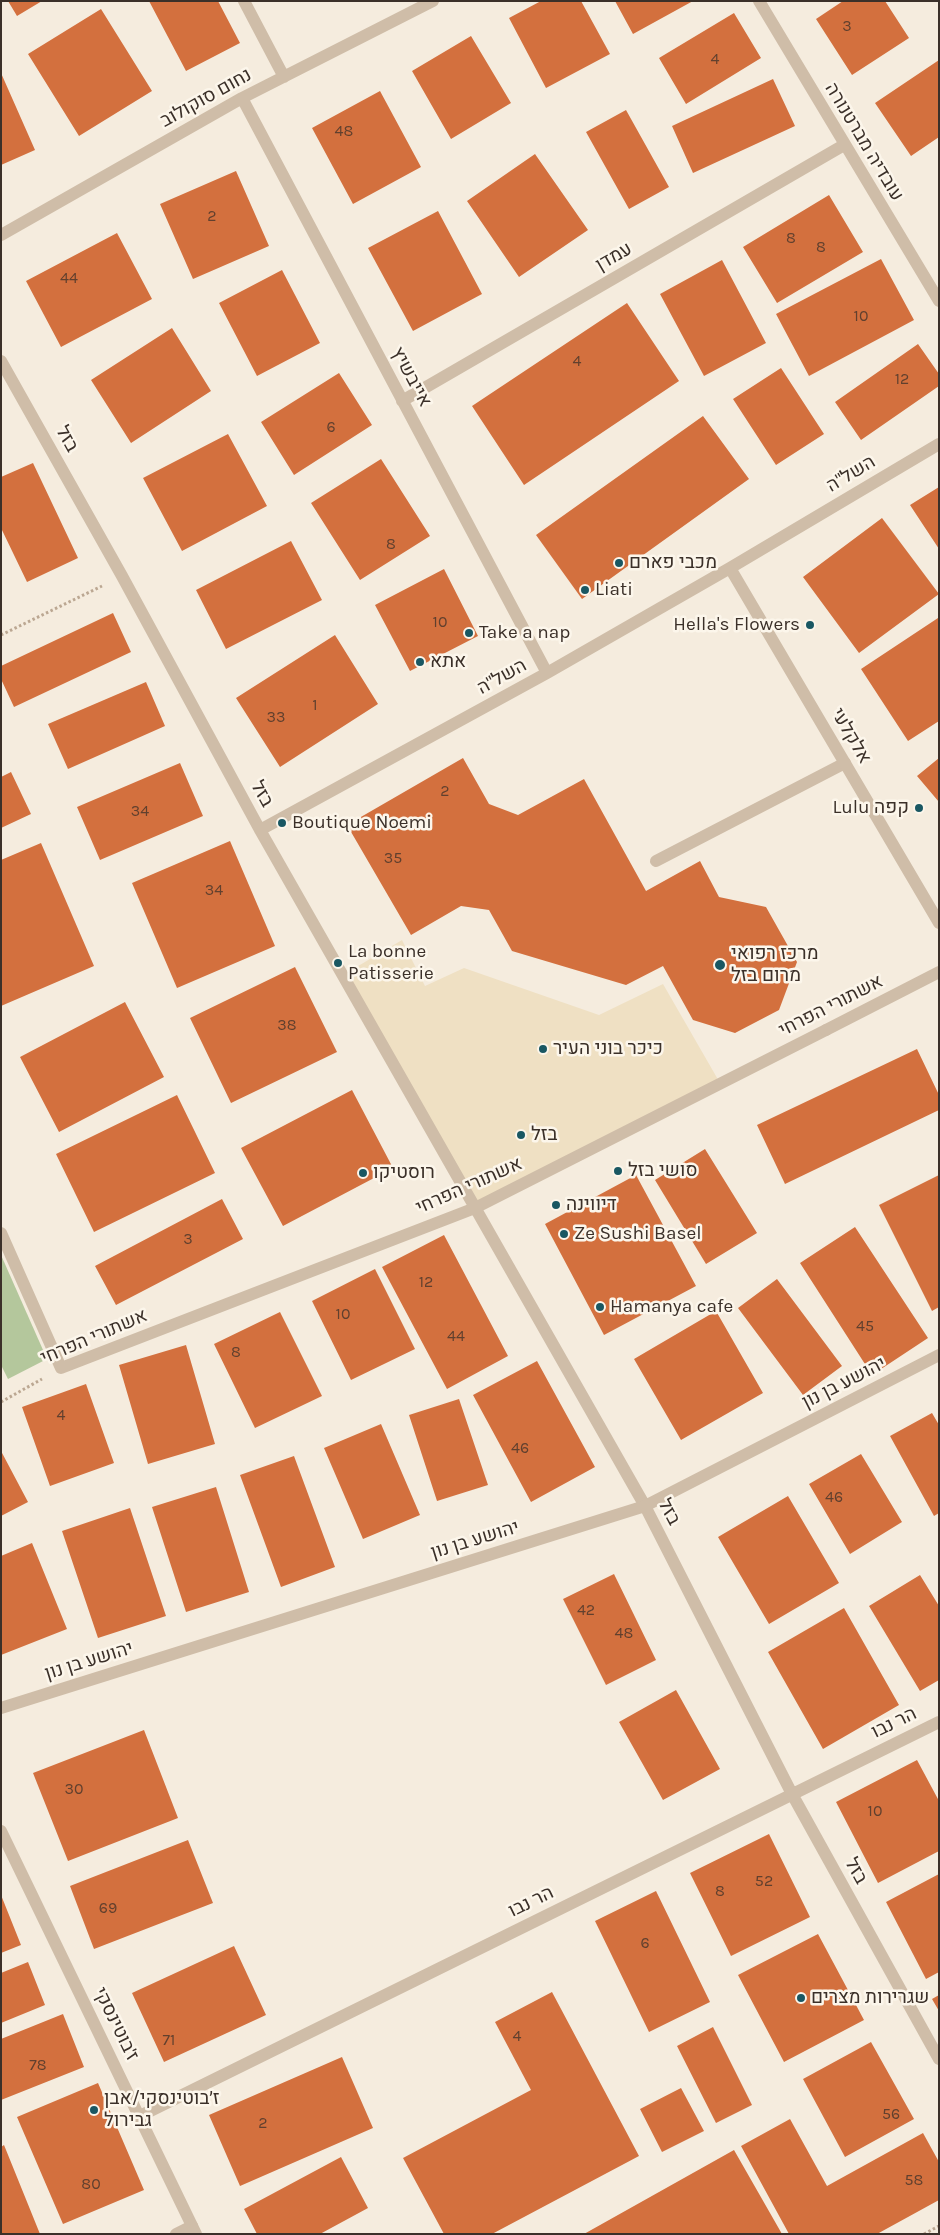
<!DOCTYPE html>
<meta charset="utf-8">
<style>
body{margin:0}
#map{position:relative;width:940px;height:2235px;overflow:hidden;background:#f5ecde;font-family:Karla,sans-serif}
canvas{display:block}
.frame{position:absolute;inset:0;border:2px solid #3b3029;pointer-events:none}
</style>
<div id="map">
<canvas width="940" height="2235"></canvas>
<div class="frame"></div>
</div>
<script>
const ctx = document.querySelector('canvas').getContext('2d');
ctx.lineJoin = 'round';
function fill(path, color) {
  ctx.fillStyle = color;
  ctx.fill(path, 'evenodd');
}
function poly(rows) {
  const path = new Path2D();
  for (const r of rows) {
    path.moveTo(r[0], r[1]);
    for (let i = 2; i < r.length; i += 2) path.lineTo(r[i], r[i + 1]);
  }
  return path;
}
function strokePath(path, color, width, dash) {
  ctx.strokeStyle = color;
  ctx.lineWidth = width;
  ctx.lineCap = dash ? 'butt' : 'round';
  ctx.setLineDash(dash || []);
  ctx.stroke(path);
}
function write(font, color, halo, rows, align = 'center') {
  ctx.font = font + ' Karla,Heebo,sans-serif';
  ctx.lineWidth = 5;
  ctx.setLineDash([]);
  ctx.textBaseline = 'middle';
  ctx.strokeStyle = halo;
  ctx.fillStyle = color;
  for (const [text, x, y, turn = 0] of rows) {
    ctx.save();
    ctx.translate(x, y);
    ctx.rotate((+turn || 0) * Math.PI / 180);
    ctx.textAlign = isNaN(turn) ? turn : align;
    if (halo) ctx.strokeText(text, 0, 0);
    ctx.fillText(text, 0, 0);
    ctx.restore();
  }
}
fill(poly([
 [1,1255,47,1359,8,1379,1,1365]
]), '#b4c79c');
fill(poly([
 [402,940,425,986,464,968,599,1015,663,984,720,1083,475,1208,343,975]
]), '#efe0c3');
fill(poly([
 [8,1,42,1,17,16],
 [149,1,218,1,240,43,186,71],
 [541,1,581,1,610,54,546,88,509,18],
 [615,1,693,1,633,34],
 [843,1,885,1,909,38,852,75,816,19],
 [101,9,152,91,79,136,28,54],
 [734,13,761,58,686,104,659,58],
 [471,36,511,103,451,139,412,71],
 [939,60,939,137,911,156,875,103],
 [1,73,35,150,1,165],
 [773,79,795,126,693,173,672,126],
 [380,91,421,167,353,204,312,128],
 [626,110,669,187,629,209,586,132],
 [535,154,588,230,519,277,467,201],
 [236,171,269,246,193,279,160,204],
 [829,195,863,252,777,303,743,247],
 [438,211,482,294,413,331,368,248],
 [117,233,152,299,61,347,26,281],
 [881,259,914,320,809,376,776,314],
 [722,260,766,343,704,376,660,294],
 [282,270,320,343,257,376,219,303],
 [627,303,679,381,524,485,472,406],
 [172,328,211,391,131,443,91,380],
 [918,344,939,374,939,386,861,440,835,402],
 [781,368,824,434,776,465,733,399],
 [339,373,372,425,294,475,261,422],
 [703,416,749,479,582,599,536,535],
 [228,434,267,506,182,551,143,478],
 [381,459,430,536,360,580,311,503],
 [33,463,78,558,27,582,1,528,1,477],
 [939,487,939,549,910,505],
 [882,518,939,594,859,653,803,577],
 [291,541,322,600,226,649,196,590],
 [444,569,478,636,410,671,375,605],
 [113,613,131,652,14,707,1,679,1,666],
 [938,618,939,721,908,741,861,669],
 [335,635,378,704,280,767,236,698],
 [146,682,165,726,68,769,48,724],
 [463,758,489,804,518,815,584,779,646,891,700,861,719,897,766,907,797,962,779,1010,735,1033,693,1020,663,966,626,985,512,951,489,910,461,906,411,935,347,825],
 [939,758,939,802,917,776],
 [180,763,203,816,100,860,77,807],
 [11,772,31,814,1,828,1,777],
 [230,841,275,946,177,988,132,883],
 [41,843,94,966,1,1006,1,860],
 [295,967,337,1052,231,1103,190,1018],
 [125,1002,164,1077,59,1132,20,1057],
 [917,1049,939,1095,939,1110,785,1184,757,1125],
 [352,1090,393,1168,283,1226,241,1148],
 [177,1095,215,1173,94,1232,56,1154],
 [705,1149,757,1233,706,1264,655,1180],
 [636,1175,696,1286,604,1335,545,1224],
 [939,1175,939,1307,932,1311,879,1205],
 [222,1199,243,1239,116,1305,95,1266],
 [855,1227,928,1338,872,1375,800,1263],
 [444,1235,508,1356,447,1389,382,1267],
 [375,1269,415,1349,351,1380,312,1301],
 [777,1279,842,1366,803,1395,738,1308],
 [716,1311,763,1393,681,1440,634,1359],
 [280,1312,322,1396,255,1428,214,1344],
 [186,1345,215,1444,148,1464,119,1365],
 [537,1361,595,1467,531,1502,473,1395],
 [86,1384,114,1463,50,1486,22,1407],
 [459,1399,488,1485,437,1501,409,1415],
 [932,1413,939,1425,939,1513,934,1516,890,1436],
 [381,1424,420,1515,363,1539,324,1448],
 [1,1451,28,1502,1,1516],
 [861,1454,902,1522,850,1554,809,1484],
 [294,1456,335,1567,281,1587,240,1475],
 [216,1487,249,1592,186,1612,152,1507],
 [788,1496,839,1583,769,1624,718,1537],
 [130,1508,166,1616,98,1638,62,1531],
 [32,1543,67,1629,1,1655,1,1556],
 [614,1574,656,1660,606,1685,563,1599],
 [920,1575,939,1606,939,1680,920,1691,869,1606],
 [844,1608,899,1705,823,1749,768,1652],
 [676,1690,720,1769,663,1800,619,1722],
 [144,1730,178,1818,68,1861,33,1773],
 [917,1760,939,1801,939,1851,878,1883,836,1802],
 [769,1834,810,1917,731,1956,690,1873],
 [188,1840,213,1903,94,1949,70,1886],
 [939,1874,939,1972,926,1979,886,1902],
 [656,1891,710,2002,649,2032,595,1921],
 [1,1895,21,1945,1,1953],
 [818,1934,864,2020,784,2062,738,1975],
 [234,1946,266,2015,164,2062,132,1993],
 [28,1962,45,2005,1,2023,1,1973],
 [552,1992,639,2156,492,2234,444,2234,403,2158,531,2090,495,2022],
 [939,1995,939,2011,932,1999],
 [63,2014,84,2067,1,2100,1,2039],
 [713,2027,752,2105,716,2123,677,2046],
 [871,2042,914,2119,845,2157,803,2079],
 [342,2057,373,2128,240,2186,209,2115],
 [98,2083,144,2190,63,2224,17,2117],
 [681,2088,704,2131,662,2152,640,2109],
 [790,2119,827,2186,923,2133,939,2162,939,2200,877,2234,789,2234,741,2146],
 [4,2145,40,2234,1,2234,1,2147],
 [734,2150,782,2234,584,2234],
 [341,2157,368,2208,320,2234,257,2234,244,2209]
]), '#d3703e');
strokePath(poly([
 [1,635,102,586],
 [1,1402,42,1379],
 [924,2234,939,2226]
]), '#bba792', 3, [2.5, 2.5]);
strokePath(poly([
 [656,861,845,763]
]), '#cfbda8', 12);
strokePath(poly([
 [475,1208,826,1030]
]), '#cfbda8', 12);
strokePath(poly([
 [244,1,284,77],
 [759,1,939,301],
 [242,98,547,673],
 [1,235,242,98,433,1],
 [1,361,122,576,260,830,645,1506,792,1794,939,2059],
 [402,401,844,145],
 [730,568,939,923],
 [260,830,547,673,730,568,939,444],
 [826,1030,939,972],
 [1,1233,61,1368,475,1208],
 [140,2116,939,1722],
 [176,2234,192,2226]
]), '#cfbda8', 12);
strokePath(poly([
 [1,1708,645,1506,939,1355],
 [1,1831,196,2234]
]), '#cfbda8', 12);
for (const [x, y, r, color] of [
 [619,563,5,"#195762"],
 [585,590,5,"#195762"],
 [810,625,5,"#195762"],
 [469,633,5,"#195762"],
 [420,662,5,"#195762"],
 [919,808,5,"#195762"],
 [282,823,5,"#195762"],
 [338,963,5,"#195762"],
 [720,965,6,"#195762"],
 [543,1049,5,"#195762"],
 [521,1135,5,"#195762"],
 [618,1171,5,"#195762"],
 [363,1173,5,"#195762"],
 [556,1205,5,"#195762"],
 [564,1234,5,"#195762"],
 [600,1307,5,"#195762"],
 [801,1998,5,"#195762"],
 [94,2110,5,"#195762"]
]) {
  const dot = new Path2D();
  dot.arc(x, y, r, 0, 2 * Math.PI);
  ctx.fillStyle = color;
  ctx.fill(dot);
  strokePath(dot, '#fcf6eb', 2);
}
write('16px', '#61402e', null, [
 ["3",847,26],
 ["4",715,59],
 ["48",344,131],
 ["2",212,216],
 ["8",791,238],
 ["8",821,247],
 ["44",69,278],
 ["10",861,316],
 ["4",577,361],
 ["12",902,379],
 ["6",331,427],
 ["8",391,544],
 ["10",440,622],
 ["1",315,705],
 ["33",276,717],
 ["2",445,791],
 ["34",140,811],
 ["35",393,858],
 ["34",214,890],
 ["38",287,1025],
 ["3",188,1239],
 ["12",426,1282],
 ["10",343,1314],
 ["45",865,1326],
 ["44",456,1336],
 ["8",236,1352],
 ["4",61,1415],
 ["46",520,1448],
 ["46",834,1497],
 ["42",586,1610],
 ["48",624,1633],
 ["30",74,1789],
 ["10",875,1811],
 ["52",764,1881],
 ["8",720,1891],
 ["69",108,1908],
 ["6",645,1943],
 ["4",517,2036],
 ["71",169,2040],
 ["78",38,2065],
 ["56",891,2114],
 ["2",263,2123],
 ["58",914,2180],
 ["80",91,2184]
]);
write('19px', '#3b3029', '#fcf6eb', [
 ["נחום סוקולוב",206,98,-29],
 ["עובדיה מברטנורה",864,142,59],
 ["עמדן",614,257,-30],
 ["אייבשיץ",411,377,62],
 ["בזל",67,439,61],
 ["השל\"ה",851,474,-31],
 ["השל\"ה",502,677,-29],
 ["אלקלעי",851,736,60],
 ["בזל",262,794,61],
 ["אשתורי הפרחי",831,1006,-27],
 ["אשתורי הפרחי",469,1186,-24],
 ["אשתורי הפרחי",94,1337,-23],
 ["יהושע בן נון",844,1383,-27],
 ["בזל",669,1512,62],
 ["יהושע בן נון",475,1540,-17],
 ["יהושע בן נון",89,1661,-17],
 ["הר נבו",894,1723,-26],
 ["בזל",856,1871,61],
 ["הר נבו",531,1902,-26],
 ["ז'בוטינסקי",116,2024,64]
]);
write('19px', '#3b3029', '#fcf6eb', [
 ["מכבי פארם",629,563],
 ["Liati",595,590],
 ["Hella's Flowers",800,625,"right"],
 ["Take a nap",479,633],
 ["אתא",430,662],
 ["Lulu קפה",909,808,"right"],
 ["Boutique Noemi",292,823],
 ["La bonne",348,952],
 ["Patisserie",348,974],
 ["מרכז רפואי",731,954],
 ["מרום בזל",731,976],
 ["כיכר בוני העיר",553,1049],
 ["בזל",531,1135],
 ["סושי בזל",628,1171],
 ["רוסטיקו",373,1173],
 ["דיווינה",566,1205],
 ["Ze Sushi Basel",574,1234],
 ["Hamanya cafe",610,1307],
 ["שגרירות מצרים",811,1998],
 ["ז׳בוטינסקי/אבן",104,2099],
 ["גבירול",104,2121]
], 'left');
</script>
